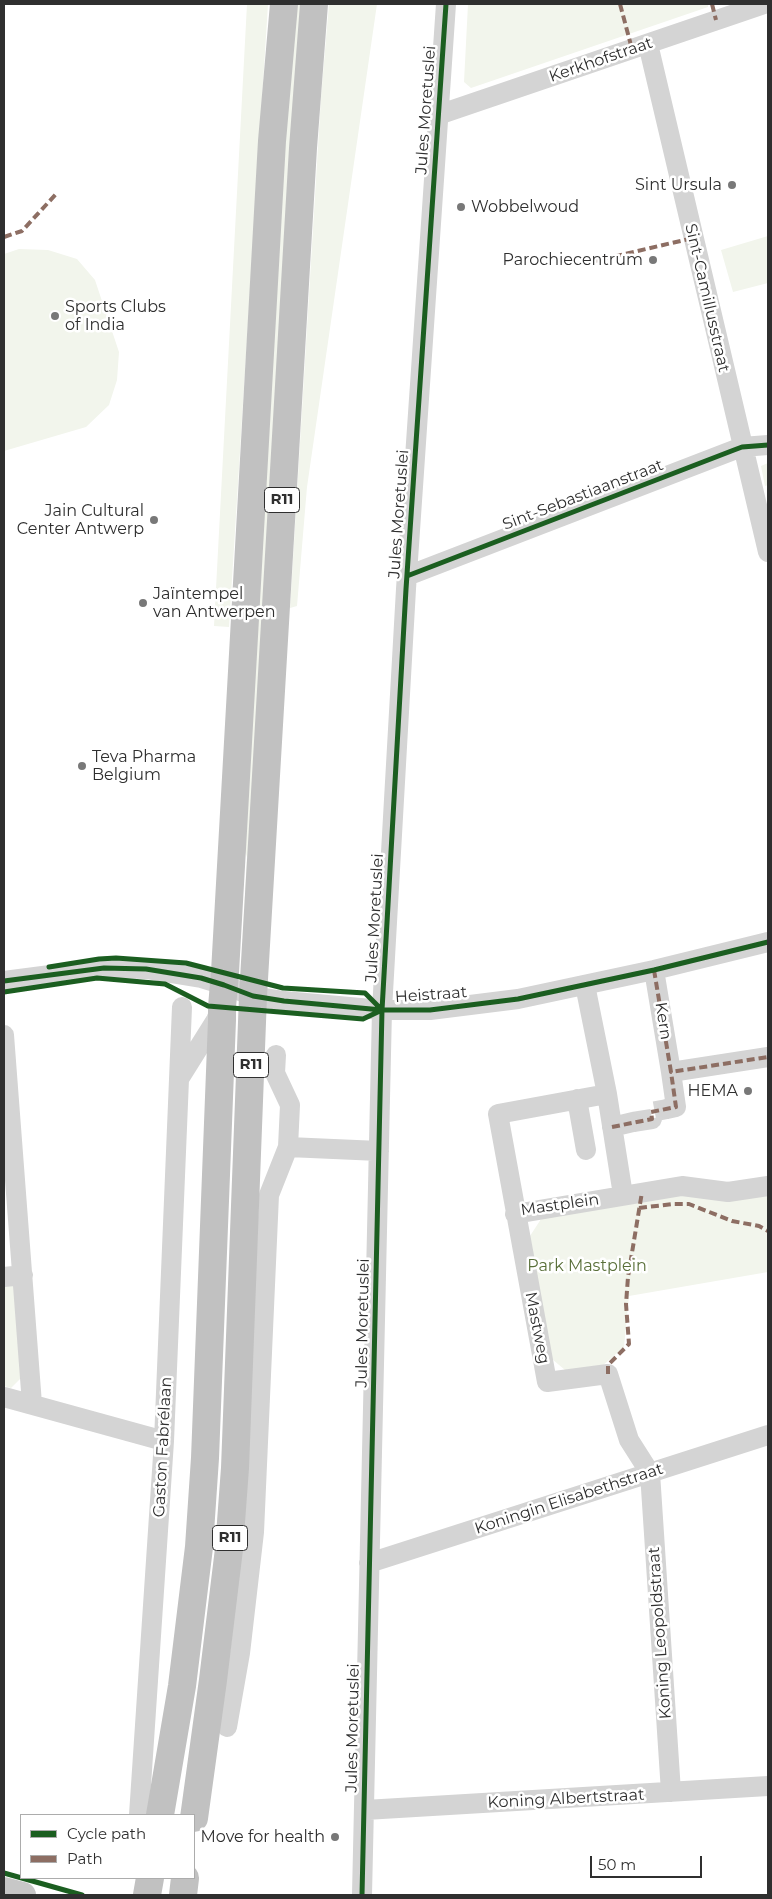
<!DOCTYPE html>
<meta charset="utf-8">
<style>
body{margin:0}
#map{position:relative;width:772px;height:1899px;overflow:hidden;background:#fff;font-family:Montserrat,sans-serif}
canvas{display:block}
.frame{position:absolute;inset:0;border:5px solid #2f2f2f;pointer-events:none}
.legend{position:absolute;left:20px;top:1814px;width:175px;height:65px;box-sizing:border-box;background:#fff;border:1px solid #acacac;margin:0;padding:6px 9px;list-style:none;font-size:15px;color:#2f2f2f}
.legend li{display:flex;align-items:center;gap:10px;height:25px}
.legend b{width:25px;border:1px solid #acacac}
.scale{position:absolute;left:590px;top:1856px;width:112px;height:22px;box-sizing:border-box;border:2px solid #2f2f2f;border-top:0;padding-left:6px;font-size:15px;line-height:18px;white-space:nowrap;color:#2f2f2f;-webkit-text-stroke:4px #fff;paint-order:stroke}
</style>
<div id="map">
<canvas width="772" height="1899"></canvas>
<div class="frame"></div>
<ul class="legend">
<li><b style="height:6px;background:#1b5e20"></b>Cycle path</li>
<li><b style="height:6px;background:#8d6e63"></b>Path</li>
</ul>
<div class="scale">50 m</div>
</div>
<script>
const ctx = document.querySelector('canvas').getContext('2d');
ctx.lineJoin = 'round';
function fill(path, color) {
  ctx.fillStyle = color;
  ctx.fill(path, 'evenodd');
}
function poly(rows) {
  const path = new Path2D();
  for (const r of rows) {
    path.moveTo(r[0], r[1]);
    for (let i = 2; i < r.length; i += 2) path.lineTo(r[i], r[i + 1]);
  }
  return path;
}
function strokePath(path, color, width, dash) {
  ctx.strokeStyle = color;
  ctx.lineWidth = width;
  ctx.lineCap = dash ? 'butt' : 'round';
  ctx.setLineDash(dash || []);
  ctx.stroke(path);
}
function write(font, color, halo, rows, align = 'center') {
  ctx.font = font + ' Montserrat,sans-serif';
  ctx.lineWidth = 5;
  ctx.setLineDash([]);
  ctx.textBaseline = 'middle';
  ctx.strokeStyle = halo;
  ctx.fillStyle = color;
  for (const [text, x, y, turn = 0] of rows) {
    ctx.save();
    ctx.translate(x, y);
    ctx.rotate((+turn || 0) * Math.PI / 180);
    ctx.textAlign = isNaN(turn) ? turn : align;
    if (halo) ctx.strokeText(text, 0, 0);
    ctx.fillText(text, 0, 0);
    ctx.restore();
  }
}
fill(poly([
 [247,4,268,4,229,627,214,626],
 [291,4,305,4,242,949,247,857,242,842],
 [329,4,377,4,307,487,297,606,290,608,321,97],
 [468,4,708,4,708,7,471,88,464,82],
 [768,236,768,283,733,292,721,250],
 [19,249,48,250,77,259,95,280,119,352,117,380,109,405,86,427,4,451,4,254],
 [768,463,768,485,765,486,761,466],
 [677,1195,768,1195,768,1272,629,1296,624,1347,601,1367,565,1370,552,1359,530,1236,541,1219],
 [19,1281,21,1378,11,1388,4,1386,4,1282]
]), '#f2f5ec');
strokePath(poly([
 [633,1122,652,1119,651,1112,667,1109]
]), '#d5d5d5', 20, [20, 10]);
strokePath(poly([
 [648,44,768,552],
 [438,115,764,4],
 [407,576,734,450,742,447,768,445],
 [654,970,671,1072,768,1057],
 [4,981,104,968,146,969,201,978,224,985,253,996,284,1001,382,1010,430,1010,518,999,654,970,768,942],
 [585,985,607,1094,623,1195],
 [4,1035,32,1404],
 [276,1055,275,1073,290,1105,288,1147],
 [179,1079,216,1020,221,1009],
 [607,1094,498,1114,547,1382,608,1374,629,1440,650,1473,671,1792],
 [577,1099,586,1150],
 [667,1109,676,1107,671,1072],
 [612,1127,633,1122],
 [515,1214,682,1186,728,1192,768,1186],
 [4,1277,23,1275],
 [4,1397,164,1441],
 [369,1563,768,1435],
 [227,1727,240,1653,254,1532,269,1195,288,1147,379,1151],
 [365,1810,768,1786],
 [139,1815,164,1441,182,1007],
 [362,1895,382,1010,406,589,446,4]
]), '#d4d4d4', 20);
strokePath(poly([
 [4,1890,23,1895]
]), '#c7c7c7', 26);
strokePath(poly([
 [160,1815,182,1686,199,1547,205,1458,222,1020,222,1007,225,972,272,141,284,4],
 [194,1818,213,1680,229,1549,235,1468,253,996,303,148,314,4],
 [147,1895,150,1878],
 [183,1895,185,1878]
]), '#c1c1c1', 28);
strokePath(poly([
 [620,4,632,49],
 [712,4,716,20],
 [4,237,22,231,57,193],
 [591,262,693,238],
 [654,970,671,1072,768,1057],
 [612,1127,652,1119,651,1112,676,1107,671,1072],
 [639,1208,673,1204,689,1204,732,1221,759,1226,768,1231],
 [608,1374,608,1365,629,1344,626,1304,628,1277,642,1192]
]), '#8d6e63', 4, [8, 4]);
strokePath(poly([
 [407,576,734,450,742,447,768,445],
 [49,967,99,959,116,958,186,963,283,988,365,993,382,1010],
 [4,981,104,968,146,969,201,978,224,985,253,996,284,1001,382,1010,430,1010,518,999,654,970,768,942],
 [4,992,97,978,165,984,208,1006,363,1019,382,1010],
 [4,1873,82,1895],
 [362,1895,382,1010,406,589,446,4]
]), '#1b5e20', 5);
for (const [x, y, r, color] of [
 [732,185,5,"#787878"],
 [461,207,5,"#787878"],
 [653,260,5,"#787878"],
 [55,316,5,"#787878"],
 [154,520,5,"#787878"],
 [143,603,5,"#787878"],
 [82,766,5,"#787878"],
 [748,1091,5,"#787878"],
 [335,1837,5,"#787878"]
]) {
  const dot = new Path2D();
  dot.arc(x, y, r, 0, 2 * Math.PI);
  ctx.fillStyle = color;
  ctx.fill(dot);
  strokePath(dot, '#fff', 2);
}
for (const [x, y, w] of [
 [282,500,35],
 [251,1065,35],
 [230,1538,35]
]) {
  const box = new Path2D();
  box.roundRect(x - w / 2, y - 12.5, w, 25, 4);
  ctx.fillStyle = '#fff';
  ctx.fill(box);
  strokePath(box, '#2f2f2f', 1);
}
write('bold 15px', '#2f2f2f', null, [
 ["R11",282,500],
 ["R11",251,1065],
 ["R11",230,1538]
]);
write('16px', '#2f2f2f', '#fff', [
 ["Kerkhofstraat",601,60,-19],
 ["Jules Moretuslei",426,110,-86],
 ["Sint-Camillusstraat",707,298,77],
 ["Sint-Sebastiaanstraat",583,495,-21],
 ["Jules Moretuslei",399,514,-86],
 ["Jules Moretuslei",375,918,-87],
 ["Heistraat",431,995,-4],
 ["Kern",663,1021,81],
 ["Mastplein",560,1205,-8],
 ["Jules Moretuslei",363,1323,-89],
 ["Mastweg",537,1328,79],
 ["Gaston Fabrélaan",163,1447,-87],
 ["Koningin Elisabethstraat",569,1499,-18],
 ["Koning Leopoldstraat",660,1633,-94],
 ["Jules Moretuslei",353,1728,-89],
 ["Koning Albertstraat",566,1799,-3]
]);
write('16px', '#2f2f2f', '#fff', [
 ["Sint Ursula",722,185],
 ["Wobbelwoud",471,207,"left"],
 ["Parochiecentrum",643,260],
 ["Sports Clubs",65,307,"left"],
 ["of India",65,325,"left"],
 ["Jain Cultural",144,511],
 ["Center Antwerp",144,529],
 ["Jaïntempel",153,594,"left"],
 ["van Antwerpen",153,612,"left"],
 ["Teva Pharma",92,757,"left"],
 ["Belgium",92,775,"left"],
 ["HEMA",738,1091],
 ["Move for health",325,1837]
], 'right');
write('16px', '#596f39', '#fff', [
 ["Park Mastplein",587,1266]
]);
</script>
